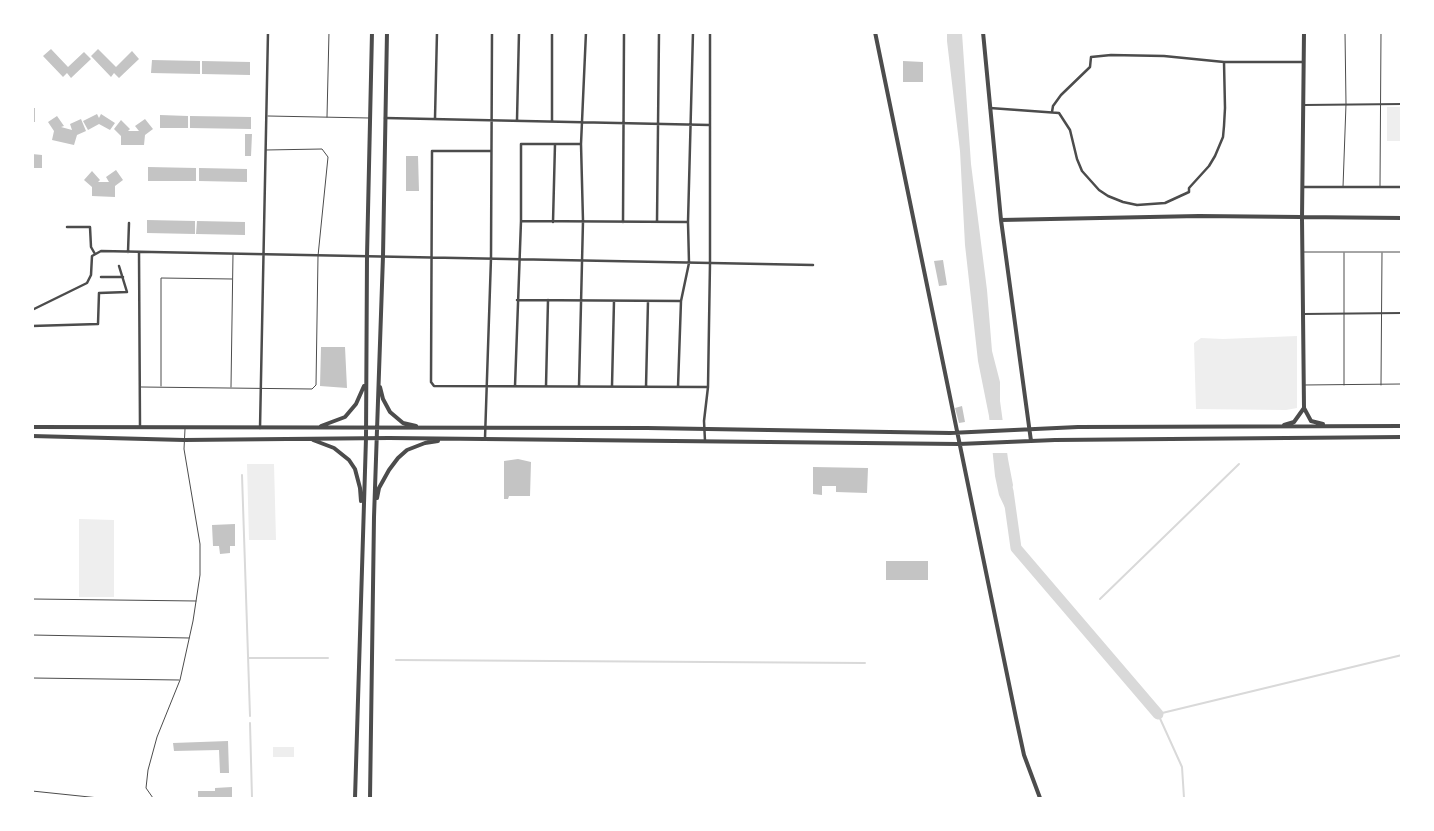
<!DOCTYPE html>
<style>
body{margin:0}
#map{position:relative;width:1434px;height:831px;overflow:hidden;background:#fff;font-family:"Work Sans",sans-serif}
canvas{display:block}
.frame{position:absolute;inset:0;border:34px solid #fff;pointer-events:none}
</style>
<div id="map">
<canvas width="1434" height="831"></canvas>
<div class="frame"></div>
</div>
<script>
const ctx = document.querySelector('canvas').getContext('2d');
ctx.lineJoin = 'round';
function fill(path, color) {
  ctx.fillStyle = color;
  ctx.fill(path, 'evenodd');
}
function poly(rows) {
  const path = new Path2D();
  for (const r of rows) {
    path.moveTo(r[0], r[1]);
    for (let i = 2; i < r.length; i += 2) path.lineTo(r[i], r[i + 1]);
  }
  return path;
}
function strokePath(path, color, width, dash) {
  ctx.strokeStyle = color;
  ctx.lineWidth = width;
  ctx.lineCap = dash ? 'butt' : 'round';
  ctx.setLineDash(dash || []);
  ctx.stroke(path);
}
fill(poly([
 [1387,107,1401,107,1401,141,1387,141],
 [1297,336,1297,408,1286,410,1196,409,1194,343,1201,338,1223,339],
 [247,464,274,464,276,540,249,540],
 [79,519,114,520,114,597,79,597],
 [273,747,294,747,294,757,273,757]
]), '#eee');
fill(poly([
 [947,33,962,33,971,164,987,290,992,351,1000,382,1000,401,1008,459,1013,485,1008,514,999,495,995,476,989,416,978,361,965,245,960,151,947,41]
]), '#d9d9d9');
fill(poly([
 [987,420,1006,420,1010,453,990,453]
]), '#fff');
strokePath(poly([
 [242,475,250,716],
 [1100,599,1239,464],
 [248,658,328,658],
 [396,660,865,663],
 [250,723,252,798],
 [1184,798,1182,767,1158,714,1402,655]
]), '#d9d9d9', 2);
strokePath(poly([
 [1008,491,1016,548,1158,714]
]), '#d9d9d9', 11);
fill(poly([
 [51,49,68,67,84,52,91,59,71,78,67,73,63,77,43,56],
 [98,49,116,67,132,51,139,59,119,78,114,73,111,77,91,56],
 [152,60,200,61,200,74,151,73],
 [202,61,250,62,250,75,202,74],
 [903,61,923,62,923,82,903,82],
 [32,108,35,108,35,122,32,122],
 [97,114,99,118,101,114,115,123,110,130,99,124,88,130,83,121],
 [160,115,188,116,188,128,160,128],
 [57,116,64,126,61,127,72,130,70,124,81,119,86,131,77,135,74,145,52,140,54,131,48,122],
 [190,116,251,117,251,129,190,128],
 [145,119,153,129,145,135,144,145,121,145,121,136,114,129,121,120,130,129,128,131,139,131,135,126],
 [245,134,252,134,251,156,245,156],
 [32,154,42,155,42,168,32,168],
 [406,156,418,156,419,191,406,191],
 [148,167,196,168,196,181,148,181],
 [199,168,247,169,247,182,199,181],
 [116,170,123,180,115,186,115,197,92,196,92,187,84,180,92,171,100,180,98,182,109,182,106,177],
 [147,220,195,221,195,234,147,233],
 [197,221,245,222,245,235,196,234],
 [943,260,947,285,939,286,934,261],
 [321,347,345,347,347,388,320,386],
 [962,406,965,422,959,423,955,408],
 [518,459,531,462,530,496,509,496,508,499,504,499,504,461],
 [813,467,868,468,867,493,836,492,836,486,822,486,822,495,813,494],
 [235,524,235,546,230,546,230,553,220,554,219,546,213,546,212,525],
 [886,561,928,561,928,580,886,580],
 [228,741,229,773,220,773,219,750,174,751,173,743],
 [232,787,232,798,198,798,198,791,215,791,215,788]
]), '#c4c4c4');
strokePath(poly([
 [268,116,369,118],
 [327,117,329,32],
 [1343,187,1346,104,1345,32],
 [1380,187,1381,32],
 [1303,252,1402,252],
 [1304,385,1402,384],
 [1344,385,1344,253],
 [1381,385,1382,253],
 [161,386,161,278,232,279],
 [141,387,312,389,316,385,318,256,328,157,322,149,266,150],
 [231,387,233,254],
 [32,599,196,601],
 [32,635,189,638],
 [32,678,179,680],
 [32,791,99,798],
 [153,798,146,788,148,770,157,737,180,680,193,621,200,575,200,544,184,449,185,429]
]), '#4c4c4c', 1);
strokePath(poly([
 [1304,105,1402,104],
 [1303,314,1402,313]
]), '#4c4c4c', 2);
strokePath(poly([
 [990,108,1059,113,1070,130,1077,159,1082,171,1099,190,1108,196,1123,202,1137,205,1165,203,1189,192,1189,188,1209,166,1215,156,1223,137,1224,126,1225,108,1224,62,1303,62],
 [1052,112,1053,106,1061,95,1090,67,1091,57,1111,55,1164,56,1224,62],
 [385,118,710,125],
 [435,118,437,32],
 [517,120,519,32],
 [552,121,552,32],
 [491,151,432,151,431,382,434,386,708,387],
 [1303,187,1402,187],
 [521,221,688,222],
 [553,222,555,144],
 [623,222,624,32],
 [657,222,659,32],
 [67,227,90,227,91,247,95,254],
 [128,252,129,223],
 [139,252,140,427],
 [101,277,123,277],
 [517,300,681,301],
 [32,310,87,283,91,275,92,256,101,251,813,265],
 [32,326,98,324,99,293,127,292,119,266],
 [515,386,521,221,521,144,581,144],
 [546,386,548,300],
 [579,386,583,221,581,144,586,32],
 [612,386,614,301],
 [646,387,648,301],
 [678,387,681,301,689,263,688,222,693,32],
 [260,428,268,32],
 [485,438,491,258,492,32],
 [705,441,704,421,708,387,710,263,710,32]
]), '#4c4c4c', 2.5);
strokePath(poly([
 [875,32,1016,718,1024,755,1040,798],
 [983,32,1001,220,1031,441],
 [1304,32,1302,218,1304,408,1311,421,1323,424],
 [1001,220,1199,216,1402,218],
 [380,387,383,399,390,412,403,423,416,426],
 [1284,425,1294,422,1304,408],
 [321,426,345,417,356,404,364,386],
 [32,427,647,428,950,433,1078,427,1402,426],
 [32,436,184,440,389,438,959,444,1055,440,1402,437],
 [313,440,334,448,349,460,355,469,360,488,361,501],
 [377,498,379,488,389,470,398,458,407,450,425,443,438,441],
 [355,798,366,438,367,256,372,32],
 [370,798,374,517,383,256,387,32]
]), '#4c4c4c', 4);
</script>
